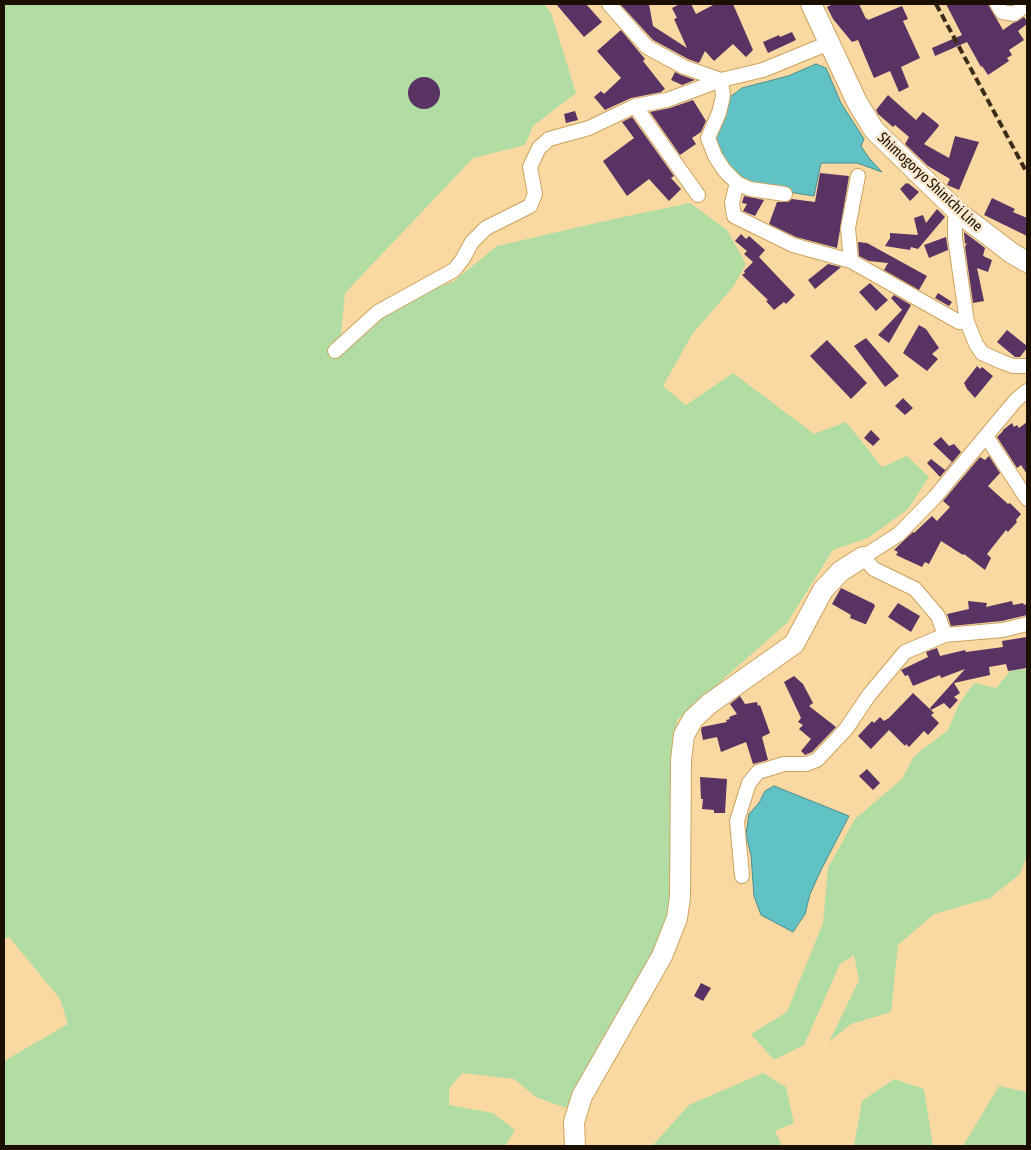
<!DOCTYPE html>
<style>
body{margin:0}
#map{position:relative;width:1031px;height:1150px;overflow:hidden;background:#fad8a1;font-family:"Asap Condensed",sans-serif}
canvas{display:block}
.frame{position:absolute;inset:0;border:5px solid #1b0f00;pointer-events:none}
</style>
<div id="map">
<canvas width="1031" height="1150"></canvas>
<div class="frame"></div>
</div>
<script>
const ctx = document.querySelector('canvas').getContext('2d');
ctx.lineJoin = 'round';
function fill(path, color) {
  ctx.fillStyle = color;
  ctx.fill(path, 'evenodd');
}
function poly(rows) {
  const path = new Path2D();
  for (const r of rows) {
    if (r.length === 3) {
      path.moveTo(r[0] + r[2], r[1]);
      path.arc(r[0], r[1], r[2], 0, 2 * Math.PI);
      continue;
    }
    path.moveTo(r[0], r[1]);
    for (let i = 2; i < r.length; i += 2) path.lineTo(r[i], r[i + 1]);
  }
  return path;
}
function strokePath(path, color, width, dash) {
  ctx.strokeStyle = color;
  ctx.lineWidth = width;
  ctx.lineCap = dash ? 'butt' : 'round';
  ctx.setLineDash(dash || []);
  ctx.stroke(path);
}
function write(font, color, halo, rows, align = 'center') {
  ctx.font = font + ' "Asap Condensed",sans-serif';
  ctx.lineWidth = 5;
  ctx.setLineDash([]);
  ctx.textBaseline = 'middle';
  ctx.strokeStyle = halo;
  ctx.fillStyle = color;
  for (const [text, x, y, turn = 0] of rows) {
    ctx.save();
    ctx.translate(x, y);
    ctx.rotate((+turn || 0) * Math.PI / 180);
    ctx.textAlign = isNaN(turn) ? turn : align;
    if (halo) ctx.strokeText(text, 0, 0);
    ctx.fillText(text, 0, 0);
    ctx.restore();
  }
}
fill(poly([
 [4,4,544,4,551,13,576,93,533,126,525,145,473,158,345,293,340,344,392,307,454,281,497,246,618,218,690,203,727,230,746,264,733,287,693,333,663,386,686,405,733,373,814,434,846,422,882,467,907,456,929,477,908,509,868,538,833,550,787,623,677,720,669,917,660,940,599,1044,566,1108,536,1097,514,1079,462,1073,449,1089,449,1105,493,1113,515,1130,505,1146,4,1146,4,1061,68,1024,60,999,9,937,4,939],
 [1012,669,1027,670,1027,856,1020,874,990,898,934,914,898,945,891,1012,851,1024,829,1042,859,980,854,955,840,964,804,1045,774,1060,751,1034,787,1012,823,923,828,868,855,819,902,779,914,756,948,730,959,704,974,683,996,688],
 [763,1073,786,1087,794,1123,775,1131,782,1146,652,1146,689,1105],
 [894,1079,924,1089,933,1146,854,1146,862,1101],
 [999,1086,1027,1092,1027,1146,963,1146]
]), '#b1dda5');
const water = poly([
 [816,64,826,68,841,103,864,139,861,146,869,158,882,172,857,163,821,163,814,196,757,187,735,174,718,153,712,138,730,97,742,88,788,76,816,64],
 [774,786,849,816,821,870,810,894,805,914,793,932,761,915,754,896,751,855,746,835,749,814,759,803,765,791,774,786]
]);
fill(water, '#61c2c6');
strokePath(water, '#4c8c8b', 1);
fill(poly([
 [556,4,586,4,602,22,584,37],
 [620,4,649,4,653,26,687,48,674,19,677,18,672,8,680,4,691,4,696,14,715,4,733,4,753,50,746,57,733,44,714,61,705,51,699,63,688,59,653,40],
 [833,4,859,4,866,19,867,18,868,20,902,6,908,19,903,21,920,58,901,67,909,87,899,92,890,71,874,78,858,40,852,42,833,19,827,7],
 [946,4,988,4,1003,30,1013,23,1016,22,1024,17,1027,21,1027,24,1018,31,1024,40,1009,50,1012,55,1007,58,1009,61,988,75,982,66,981,67,967,42,935,56,932,48,962,35],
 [621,30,645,59,643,61,665,89,662,91,662,92,631,98,605,110,594,97,601,91,604,94,621,78,597,51],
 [792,32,796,40,768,53,763,42,779,35,780,37],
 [675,72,681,75,695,80,682,85,671,80],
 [424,93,16],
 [888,95,916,120,923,112,938,124,939,126,924,144,949,158,955,136,979,142,959,190,947,185,950,179,928,166,905,144,909,137,895,125,893,127,878,114,876,110],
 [693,100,706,121,701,132,692,138,696,144,680,155,650,112,670,108],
 [575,111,578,120,566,123,564,114],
 [632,117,674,176,671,178,681,189,669,201,649,179,627,196,603,161,634,138,622,122],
 [820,173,849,176,837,248,796,237,769,224,777,202,788,202,792,199,815,202],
 [906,183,907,184,908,183,919,192,910,201,900,189],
 [744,196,764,200,755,216,743,211,747,204,742,203],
 [992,198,1015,209,1013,212,1027,218,1027,236,984,215],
 [937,209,945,217,918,249,911,247,910,250,885,246,890,238,890,233,918,235,914,218,923,215,926,223],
 [964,232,985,248,983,256,992,260,988,272,977,268,984,301,973,303,965,247,967,243,965,244],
 [741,234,746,239,749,236,765,250,759,257,795,295,786,304,784,302,774,310,766,301,768,300,742,275,745,273,744,271,753,262,744,254,747,251,735,241],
 [946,237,948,250,929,258,924,245],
 [858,242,867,243,927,276,919,290,884,270,888,263,869,261,859,256],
 [828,264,841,267,815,289,808,280],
 [870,283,888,300,876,311,859,292],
 [938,293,952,302,949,306,935,298],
 [894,295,911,305,889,343,878,335,902,310,891,298],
 [919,325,926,329,939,348,932,354,938,359,927,371,903,353],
 [1007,330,1027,346,1027,348,1020,357,1015,357,997,342],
 [866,338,899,376,885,387,854,346],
 [827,340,867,383,851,399,810,356],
 [977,366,980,369,982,367,993,376,975,398,967,389,964,383],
 [903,398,913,408,905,415,895,406],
 [1027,422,1027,474,1021,465,1017,468,997,437,1003,431,1003,430,1012,423,1014,427,1017,425,1019,428],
 [871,430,880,439,873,446,864,438],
 [941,437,949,446,954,444,961,452,940,477,927,463,931,459,945,470,952,462,933,444],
 [989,456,1000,473,988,486,1008,504,1010,503,1021,514,1016,520,1017,522,1008,532,1006,530,987,554,991,558,985,570,964,554,963,555,941,541,929,564,925,562,922,567,896,555,898,552,894,550,899,545,913,532,914,533,932,516,937,521,950,507,943,501,980,457,985,460],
 [841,588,874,604,875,606,866,624,865,624,850,618,851,615,832,604],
 [968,601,987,603,986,607,1012,601,1013,605,1023,603,1024,605,1026,604,1027,615,1002,621,951,626,947,614,969,609],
 [898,603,920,616,911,632,888,617],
 [1027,637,1027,668,1008,671,1006,664,989,667,990,675,954,683,960,693,954,697,958,700,950,709,944,703,931,710,930,708,965,669,941,678,940,675,913,686,908,675,905,676,901,670,928,657,926,652,937,648,940,656,965,650,966,652,1003,647,1002,641],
 [794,676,803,684,813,703,809,706,836,727,812,752,805,755,801,751,811,739,799,729,803,725,798,722,801,718,784,682],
 [913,693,934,713,931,715,939,723,928,735,924,731,909,747,906,744,905,746,889,730,871,749,858,736,872,721,874,723,880,717,884,721,889,718],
 [740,696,745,704,757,702,758,706,760,705,770,733,762,737,768,760,753,764,746,742,721,752,717,737,703,740,701,730,702,727,727,722,726,720,730,719,729,717,737,714,730,704],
 [867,769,880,783,873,790,859,776],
 [700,777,727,779,725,813,714,813,714,810,702,809,703,799,701,799],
 [701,983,711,988,703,1001,694,996]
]), '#593363');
const street = poly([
 [609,4,647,47,684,67,721,80,763,70,829,43],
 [997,4,1002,12,1014,14,1027,4],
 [635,106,698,195],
 [858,176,848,228,851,261,959,322,967,322],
 [737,183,732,203,734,216,793,245,851,261],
 [959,213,955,220,955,238,967,322,976,344,982,353,1002,362,1013,366,1027,366],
 [335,351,378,312,454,270,462,260,472,242,486,228,530,206,535,194,530,167,539,148,549,139,589,128,635,106,667,100,721,80,723,96,719,113,708,138,715,156,724,170,737,183,750,189,785,194],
 [986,436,1027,499],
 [945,635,938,616,915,589,874,569,863,557,899,534,935,497,1016,400,1027,391],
 [742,876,737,821,749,783,758,772,784,764,806,764,817,760,846,729,869,695,905,652,945,635,1003,630,1027,624]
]);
const secondary = poly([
 [811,4,857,102,874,130,959,213,1013,254,1027,262],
 [575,1146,574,1122,582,1096,662,956,677,918,680,897,681,760,684,735,693,719,709,704,794,644,823,590,841,571,863,557]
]);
strokePath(street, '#cca35e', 16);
strokePath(secondary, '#cca35e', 22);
strokePath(street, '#fff', 14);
strokePath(secondary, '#fff', 20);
strokePath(poly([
 [936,4,1027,173]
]), '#3b2c17', 4, [8, 4]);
write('15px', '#1b0f00', '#f9e8cd', [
 ["Shimogoryo Shinichi Line",930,182,43]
]);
</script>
